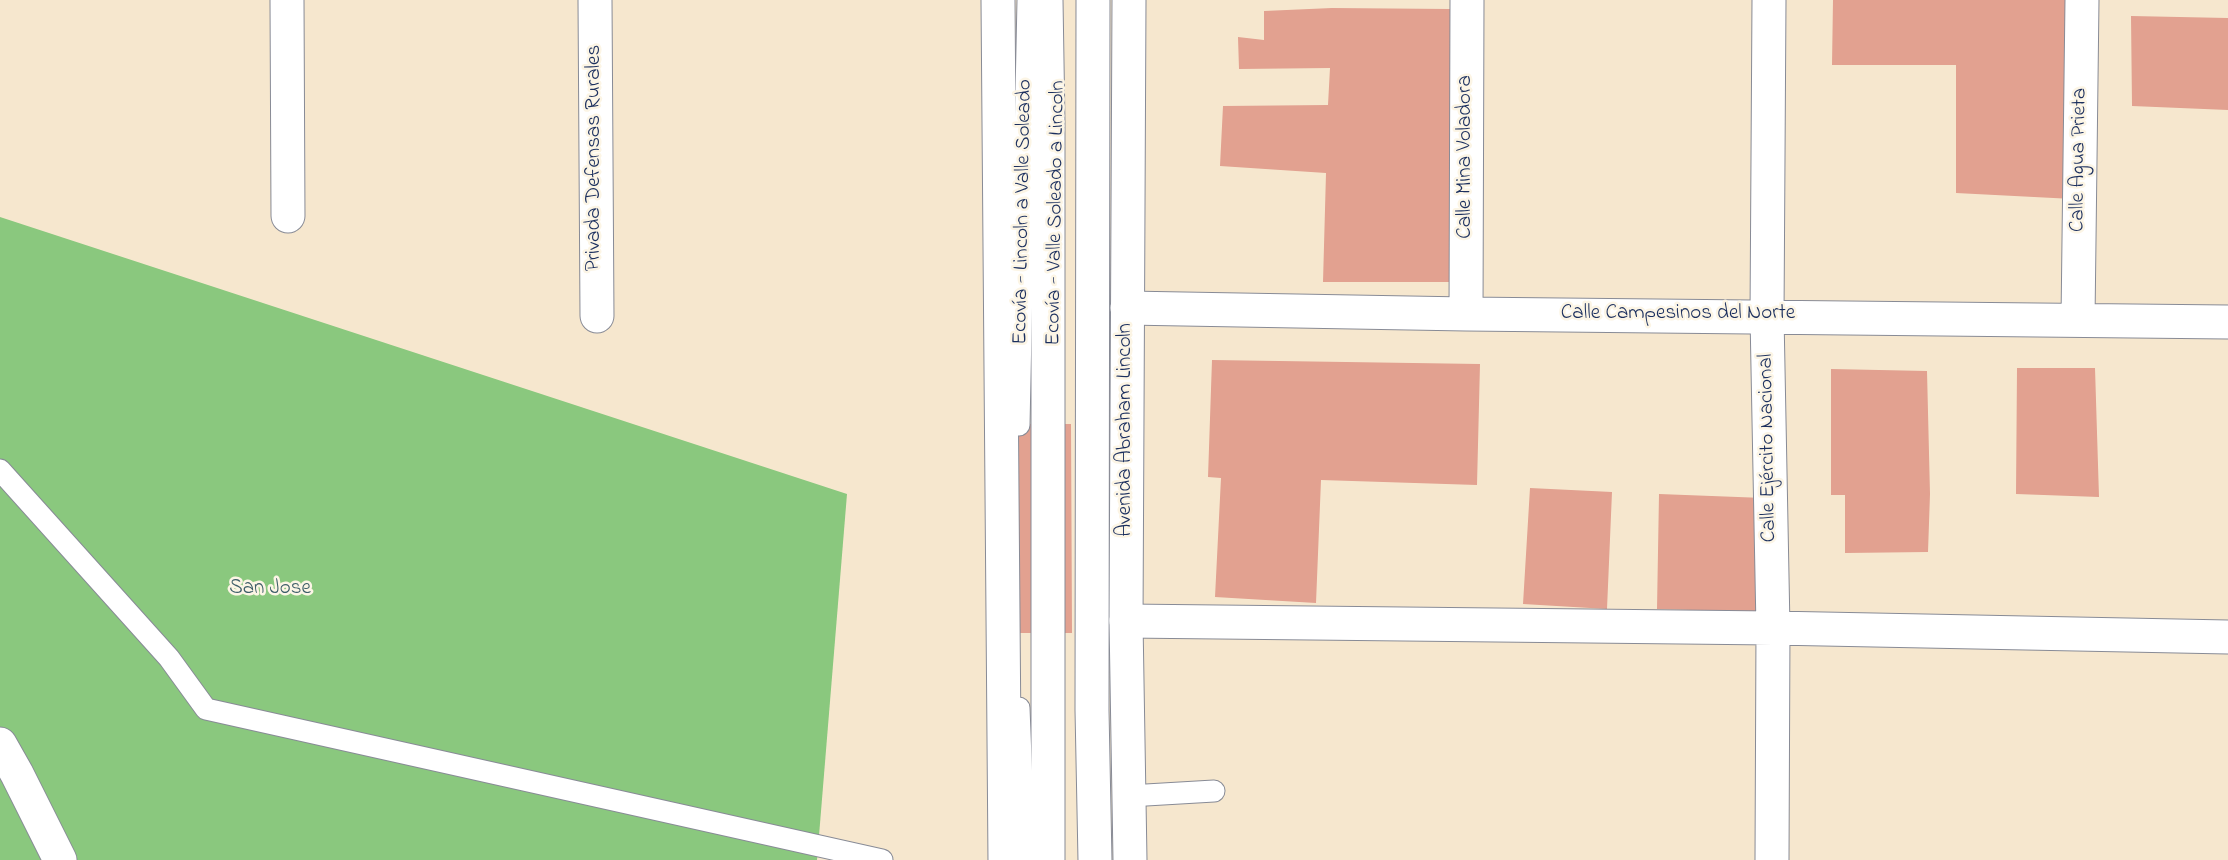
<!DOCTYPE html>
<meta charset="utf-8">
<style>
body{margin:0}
canvas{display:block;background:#f6e7ce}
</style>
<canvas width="2228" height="860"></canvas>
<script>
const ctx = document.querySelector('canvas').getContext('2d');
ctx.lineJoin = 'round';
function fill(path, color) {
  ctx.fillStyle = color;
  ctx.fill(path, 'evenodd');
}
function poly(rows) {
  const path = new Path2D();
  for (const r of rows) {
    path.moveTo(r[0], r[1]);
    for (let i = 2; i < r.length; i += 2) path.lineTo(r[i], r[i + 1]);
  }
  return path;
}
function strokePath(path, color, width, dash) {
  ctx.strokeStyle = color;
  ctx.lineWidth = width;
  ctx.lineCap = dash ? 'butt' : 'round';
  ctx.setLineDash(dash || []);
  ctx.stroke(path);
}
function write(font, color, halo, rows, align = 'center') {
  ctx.font = font + ' "Indie Flower",sans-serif';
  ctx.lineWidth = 5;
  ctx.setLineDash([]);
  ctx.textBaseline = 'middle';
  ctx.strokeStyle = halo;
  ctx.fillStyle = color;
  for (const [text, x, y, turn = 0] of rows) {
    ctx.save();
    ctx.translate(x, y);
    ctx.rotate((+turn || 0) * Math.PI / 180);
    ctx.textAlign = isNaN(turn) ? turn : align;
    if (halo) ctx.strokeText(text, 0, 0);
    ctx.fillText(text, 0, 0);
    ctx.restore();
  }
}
fill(poly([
 [0,217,847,494,817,860,0,860]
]), '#8ac87e');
fill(poly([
 [1833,0,2074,0,2073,199,1956,193,1956,65,1832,65],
 [1332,8,1450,9,1459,282,1323,282,1326,173,1220,166,1223,106,1328,105,1330,68,1239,69,1238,37,1264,40,1264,11],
 [2131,16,2228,18,2228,110,2132,106],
 [1212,360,1480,364,1477,485,1321,480,1316,603,1215,597,1221,478,1208,477],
 [2017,368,2095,368,2099,497,2016,494],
 [1831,369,1927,371,1930,494,1928,552,1845,553,1845,495,1831,495],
 [1005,424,1071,424,1072,633,1006,633],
 [1530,488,1612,492,1607,609,1523,604],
 [1659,494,1764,498,1761,612,1657,609]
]), '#e2a190');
const service = poly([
 [1019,425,1028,0],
 [0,470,169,658,206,709,882,860],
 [1019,708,1025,860],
 [1129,796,1214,791]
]);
const minor = poly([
 [287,0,288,216],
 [595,0,597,316],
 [1769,0,1767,316,1773,628,1772,860],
 [1127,308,1466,314,2228,322],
 [1466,314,1467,0],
 [2078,320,2082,0],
 [1126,621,1773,628,2228,637]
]);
const tertiary = poly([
 [0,744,17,774,60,860]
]);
const secondary = poly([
 [1046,0,1048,122,1048,860],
 [1093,0,1092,710,1095,860]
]);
const primary = poly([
 [998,0,1005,860],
 [1129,0,1126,621,1130,860]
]);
strokePath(service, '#888b96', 23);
strokePath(minor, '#888b96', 35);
strokePath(tertiary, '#888b96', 35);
strokePath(secondary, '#888b96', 35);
strokePath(primary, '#888b96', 35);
strokePath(service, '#fff', 21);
strokePath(minor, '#fff', 33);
strokePath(tertiary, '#fff', 33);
strokePath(secondary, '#fff', 33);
strokePath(primary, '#fff', 33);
write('21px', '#1b2f5e', '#fcf5e5', [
 ["Calle Mina Voladora",1467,157,-90],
 ["Privada Defensas Rurales",596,158,-90],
 ["Calle Agua Prieta",2080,160,-89],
 ["Ecovía - Lincoln a Valle Soleado",1024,212,-89],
 ["Ecovía - Valle Soleado a Lincoln",1057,213,-89],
 ["Calle Campesinos del Norte",1678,315],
 ["Avenida Abraham Lincoln",1127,430,-90],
 ["Calle Ejército Nacional",1769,448,-91]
]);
write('21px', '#3c5d68', '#fcf5e5', [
 ["San Jose",270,590]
]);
</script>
